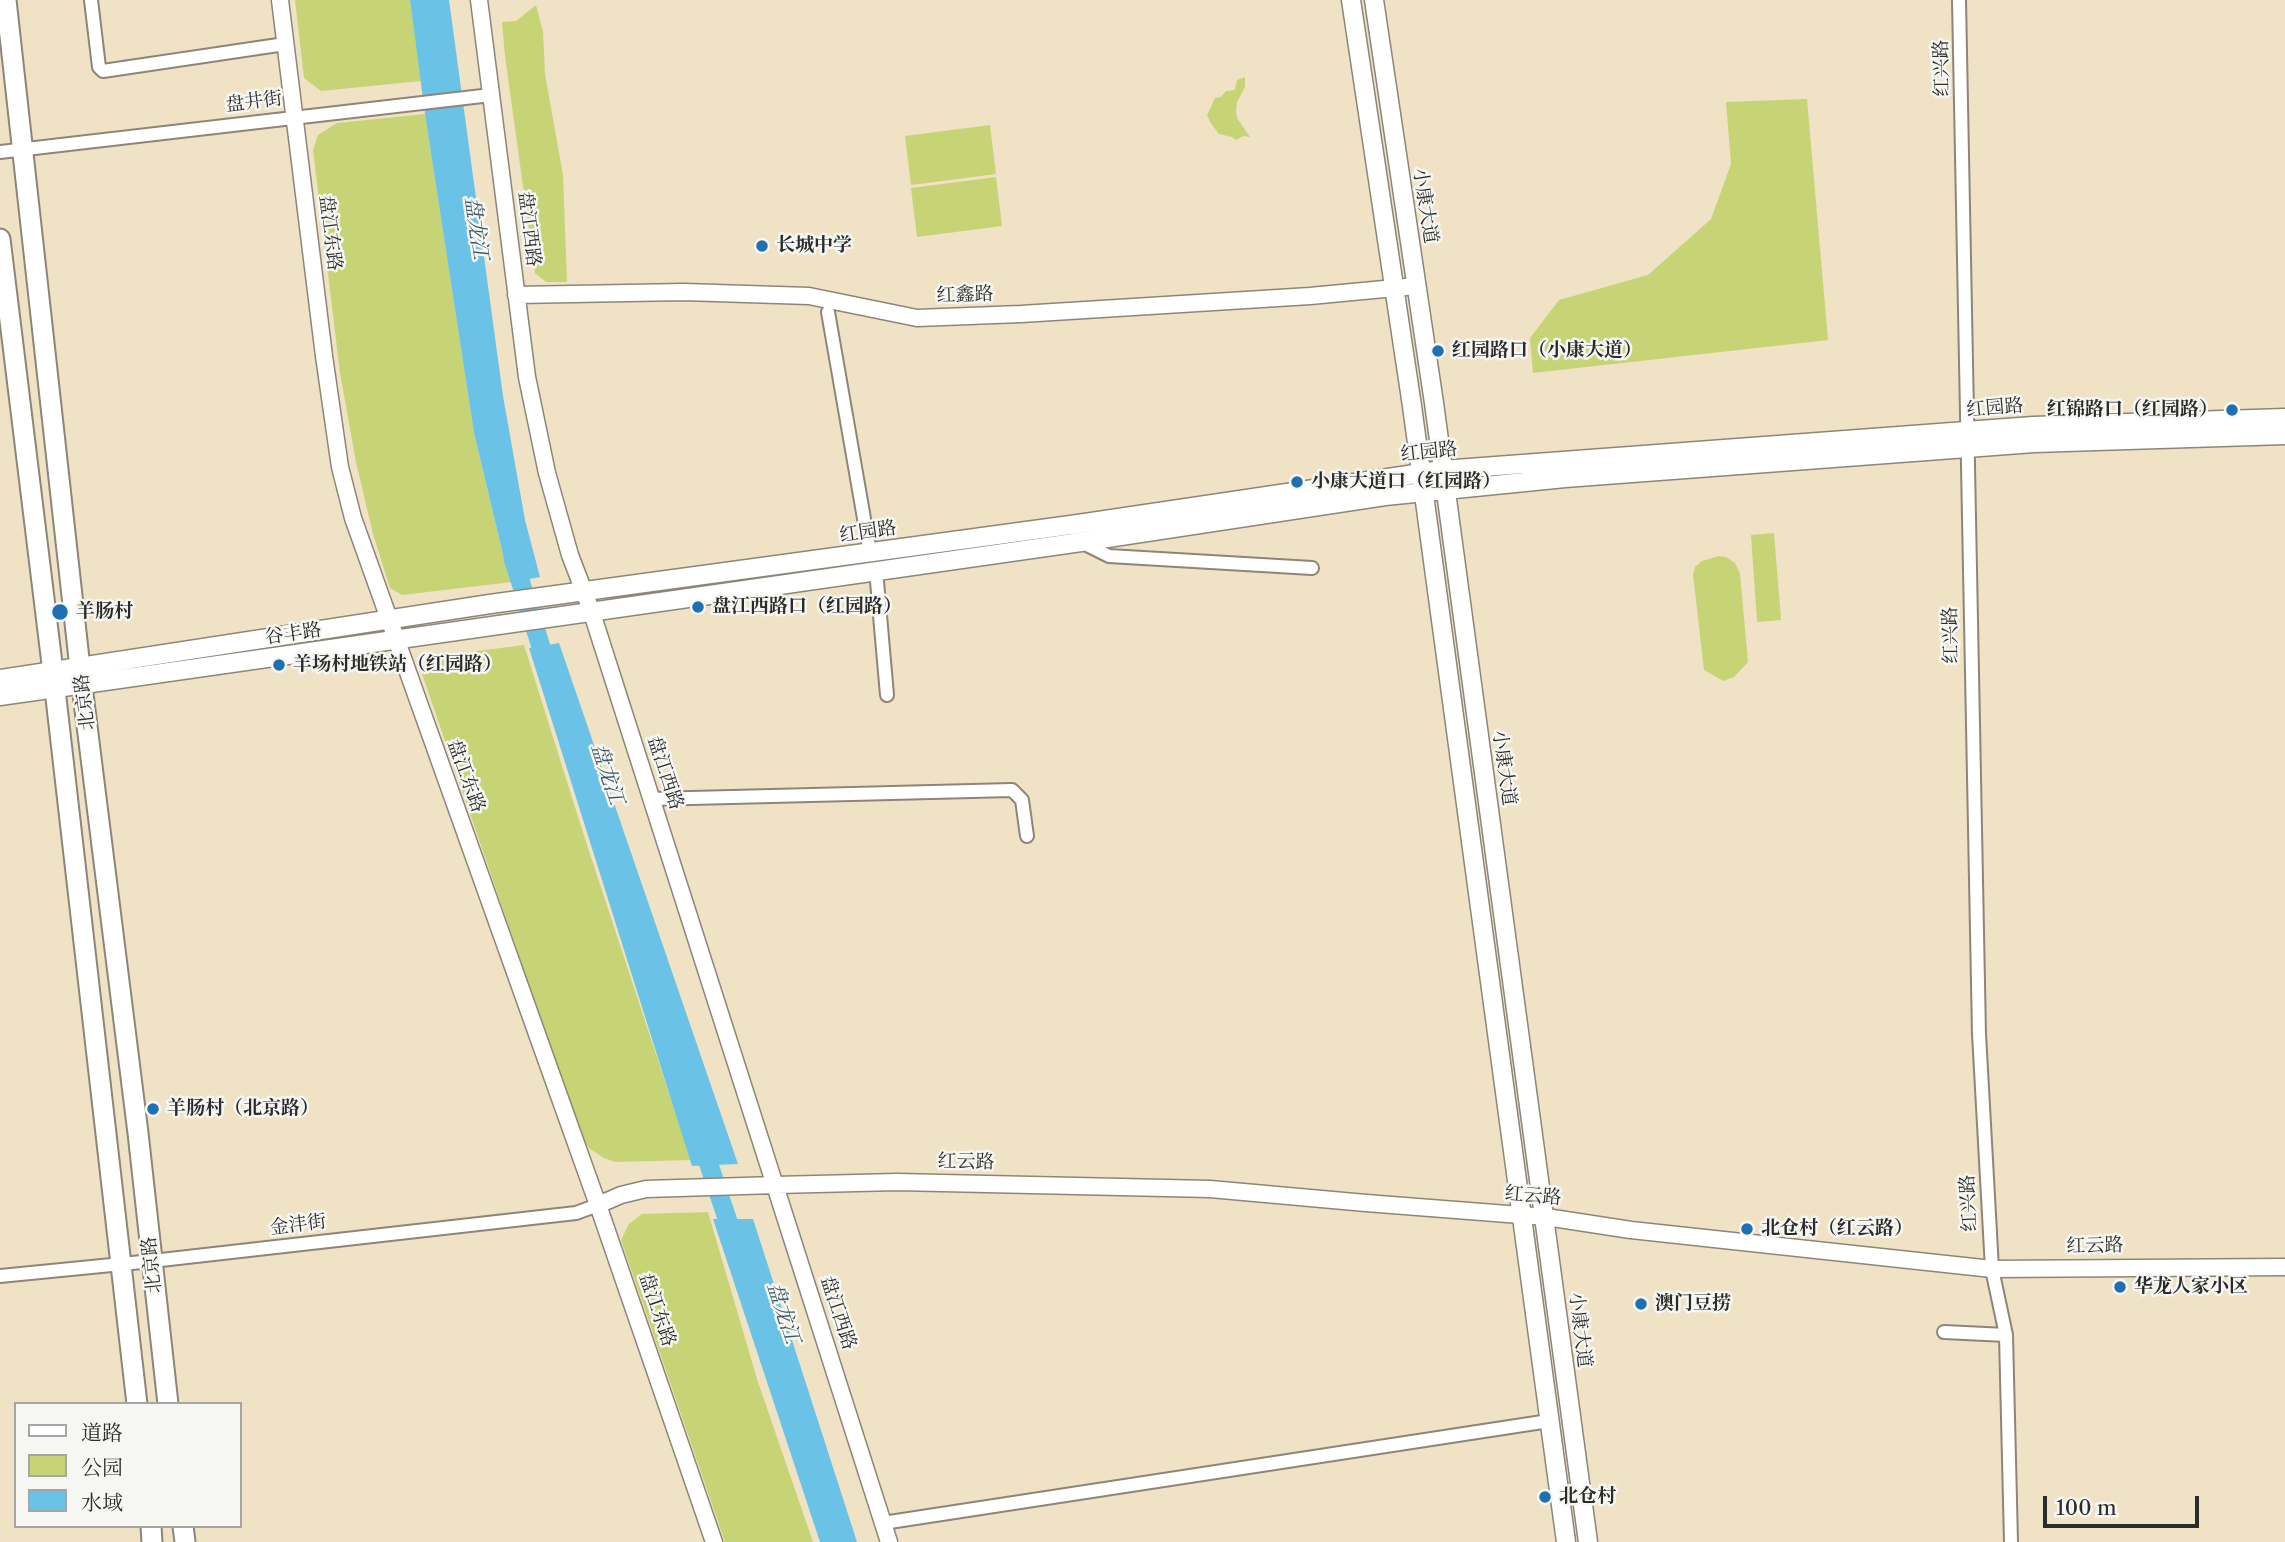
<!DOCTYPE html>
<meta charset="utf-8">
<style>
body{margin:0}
#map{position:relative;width:2285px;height:1542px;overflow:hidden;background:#efe2c5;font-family:"Libre Caslon Text","Noto Serif SC",serif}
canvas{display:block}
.legend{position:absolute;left:14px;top:1402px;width:228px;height:126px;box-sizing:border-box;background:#f6f6f2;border:2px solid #a5a5a2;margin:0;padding:9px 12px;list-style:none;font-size:21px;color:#2b2b2b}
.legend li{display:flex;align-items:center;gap:14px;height:35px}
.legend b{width:35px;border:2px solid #a5a5a2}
.scale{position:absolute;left:2043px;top:1496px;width:156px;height:32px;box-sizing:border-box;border:4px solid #2b2b2b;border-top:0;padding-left:9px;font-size:21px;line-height:24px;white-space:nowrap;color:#2b2b2b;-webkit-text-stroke:5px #f6f6f2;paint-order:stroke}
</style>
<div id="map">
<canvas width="2285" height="1542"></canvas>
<ul class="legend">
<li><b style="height:9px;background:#fff"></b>道路</li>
<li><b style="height:19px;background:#c7d476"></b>公园</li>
<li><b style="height:19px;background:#6ac3e7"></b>水域</li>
</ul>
<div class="scale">100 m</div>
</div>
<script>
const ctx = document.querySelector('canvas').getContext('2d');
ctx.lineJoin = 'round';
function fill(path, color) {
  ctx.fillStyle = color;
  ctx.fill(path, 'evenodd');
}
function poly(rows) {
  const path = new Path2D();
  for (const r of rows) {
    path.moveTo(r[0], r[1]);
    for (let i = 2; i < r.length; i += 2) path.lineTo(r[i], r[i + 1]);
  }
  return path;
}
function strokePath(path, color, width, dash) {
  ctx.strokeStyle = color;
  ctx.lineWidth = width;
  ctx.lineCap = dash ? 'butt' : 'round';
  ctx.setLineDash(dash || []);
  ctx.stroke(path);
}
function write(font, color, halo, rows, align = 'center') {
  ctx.font = font + ' "Libre Caslon Text","Noto Serif SC",serif';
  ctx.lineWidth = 5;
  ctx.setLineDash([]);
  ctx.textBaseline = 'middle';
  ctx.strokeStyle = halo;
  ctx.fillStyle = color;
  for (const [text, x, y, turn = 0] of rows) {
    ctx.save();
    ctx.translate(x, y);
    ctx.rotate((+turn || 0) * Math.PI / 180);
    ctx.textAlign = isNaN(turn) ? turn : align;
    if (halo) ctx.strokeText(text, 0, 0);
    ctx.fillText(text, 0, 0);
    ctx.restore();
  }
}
fill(poly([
 [295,0,410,0,421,81,321,91,304,78],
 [536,5,543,32,545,74,563,175,567,282,546,282,535,273,505,56,502,22,516,21],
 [1245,77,1245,87,1237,102,1236,110,1237,118,1250,137,1243,136,1236,140,1232,137,1219,134,1210,122,1207,115,1215,98,1221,97,1226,91,1235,90,1237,80],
 [1807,99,1828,340,1533,373,1530,338,1559,300,1648,275,1711,219,1731,164,1726,102],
 [425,114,474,433,506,567,512,582,402,595,390,588,373,534,356,462,340,373,313,150,318,135,337,123],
 [990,125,996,174,911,185,905,136],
 [996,177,1002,226,917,237,911,188],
 [1774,533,1781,620,1757,622,1751,535],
 [1719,556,1726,557,1735,563,1740,574,1748,662,1734,677,1723,681,1704,670,1693,574,1695,567,1702,561],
 [524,645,586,842,691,1160,615,1162,604,1158,590,1149,581,1136,422,674,423,667,431,657],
 [708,1212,757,1379,813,1542,725,1542,621,1240,629,1224,642,1214]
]), '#c7d476');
fill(poly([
 [410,0,449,0,503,396,525,520,540,577,512,582,506,567,474,433,425,114],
 [559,643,738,1164,692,1166,529,648],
 [713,1219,753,1219,857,1542,820,1542]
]), '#6ac3e7');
strokePath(poly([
 [513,558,548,669],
 [701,1141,735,1242]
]), '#6ac3e7', 19);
const minor = poly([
 [91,0,99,67,103,71,285,44],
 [1959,0,1979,1034,1992,1269,2006,1335,2011,1542],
 [0,152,491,95],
 [828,312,870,553],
 [1081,542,1109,556,1312,568],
 [876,570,887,695],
 [651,799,1012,790,1022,800,1027,836],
 [0,1276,152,1261,576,1213,598,1205],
 [1944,1332,2006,1335],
 [883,1523,1549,1421]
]);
const tertiary = poly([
 [280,0,324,356,340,467,353,518,598,1205,714,1542],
 [479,0,527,377,547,473,570,555,591,610,889,1542],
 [516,295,684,292,809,296,917,318,1021,314,1310,296,1416,286],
 [598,1205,621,1195,646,1189,776,1185,897,1182,1210,1189,1366,1203,1546,1217,1631,1230,1992,1269,2285,1267]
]);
const secondary = poly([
 [1351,0,1412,406,1566,1542],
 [1374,0,1434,403,1588,1542],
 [0,679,490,604,1078,524,1442,470,2033,426,2285,418],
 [0,696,1081,542,1385,496,1565,478,2034,443,2285,435]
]);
const primary = poly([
 [6,0,82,686,138,1133,168,1404],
 [0,239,53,672,137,1404],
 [151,1526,152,1542],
 [183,1526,185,1542]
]);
strokePath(minor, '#8d8678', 16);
strokePath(tertiary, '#8d8678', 19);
strokePath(secondary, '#8d8678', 21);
strokePath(primary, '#8d8678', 23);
strokePath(minor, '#fff', 12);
strokePath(tertiary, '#fff', 16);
strokePath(secondary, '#fff', 18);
strokePath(primary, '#fff', 19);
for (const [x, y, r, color] of [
 [762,246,7,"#1f6fb2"],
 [1438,351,7,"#1f6fb2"],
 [2232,410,7,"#1f6fb2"],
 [1297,482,7,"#1f6fb2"],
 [698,607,7,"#1f6fb2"],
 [60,612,9,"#1f6fb2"],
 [279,665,7,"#1f6fb2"],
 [153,1109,7,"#1f6fb2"],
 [1747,1229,7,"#1f6fb2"],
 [2120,1287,7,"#1f6fb2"],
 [1641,1304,7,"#1f6fb2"],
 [1545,1497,7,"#1f6fb2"]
]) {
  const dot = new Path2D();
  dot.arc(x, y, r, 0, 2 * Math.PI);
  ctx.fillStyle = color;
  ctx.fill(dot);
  strokePath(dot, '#f6f6f2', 2.5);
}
write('19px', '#2b2b2b', '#f6f6f2', [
 ["红兴路",1942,68,-91],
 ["盘井街",254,102,-7],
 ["小康大道",1425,206,81],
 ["盘江西路",529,229,83],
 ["盘江东路",330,233,83],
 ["红鑫路",965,295,-2],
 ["红园路",1995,408,-5],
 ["红园路",1429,452,-6],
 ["红园路",868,532,-8],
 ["谷丰路",293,634,-8],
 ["红兴路",1951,635,-91],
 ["北京路",85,702,-97],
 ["小康大道",1504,768,82],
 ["盘江西路",665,773,72],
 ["盘江东路",466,776,70],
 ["红云路",966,1162,1],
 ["红云路",1533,1196,5],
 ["红兴路",1969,1203,-93],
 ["金沣街",298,1225,-7],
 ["红云路",2095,1246,-1],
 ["北京路",152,1265,-96],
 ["盘江东路",657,1310,71],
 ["盘江西路",838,1313,72],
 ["小康大道",1580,1330,83]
]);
write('bold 19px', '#2b2b2b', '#f6f6f2', [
 ["长城中学",776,246],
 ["红园路口（小康大道）",1452,351],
 ["红锦路口（红园路）",2218,410,"right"],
 ["小康大道口（红园路）",1311,482],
 ["盘江西路口（红园路）",712,607],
 ["羊肠村",76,612],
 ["羊场村地铁站（红园路）",293,665],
 ["羊肠村（北京路）",167,1109],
 ["北仓村（红云路）",1761,1229],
 ["华龙人家小区",2134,1287],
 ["澳门豆捞",1655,1304],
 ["北仓村",1559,1497]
], 'left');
write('italic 21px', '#3e5963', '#f6f6f2', [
 ["盘龙江",476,228,82],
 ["盘龙江",607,774,72],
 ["盘龙江",783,1313,72]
]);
</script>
